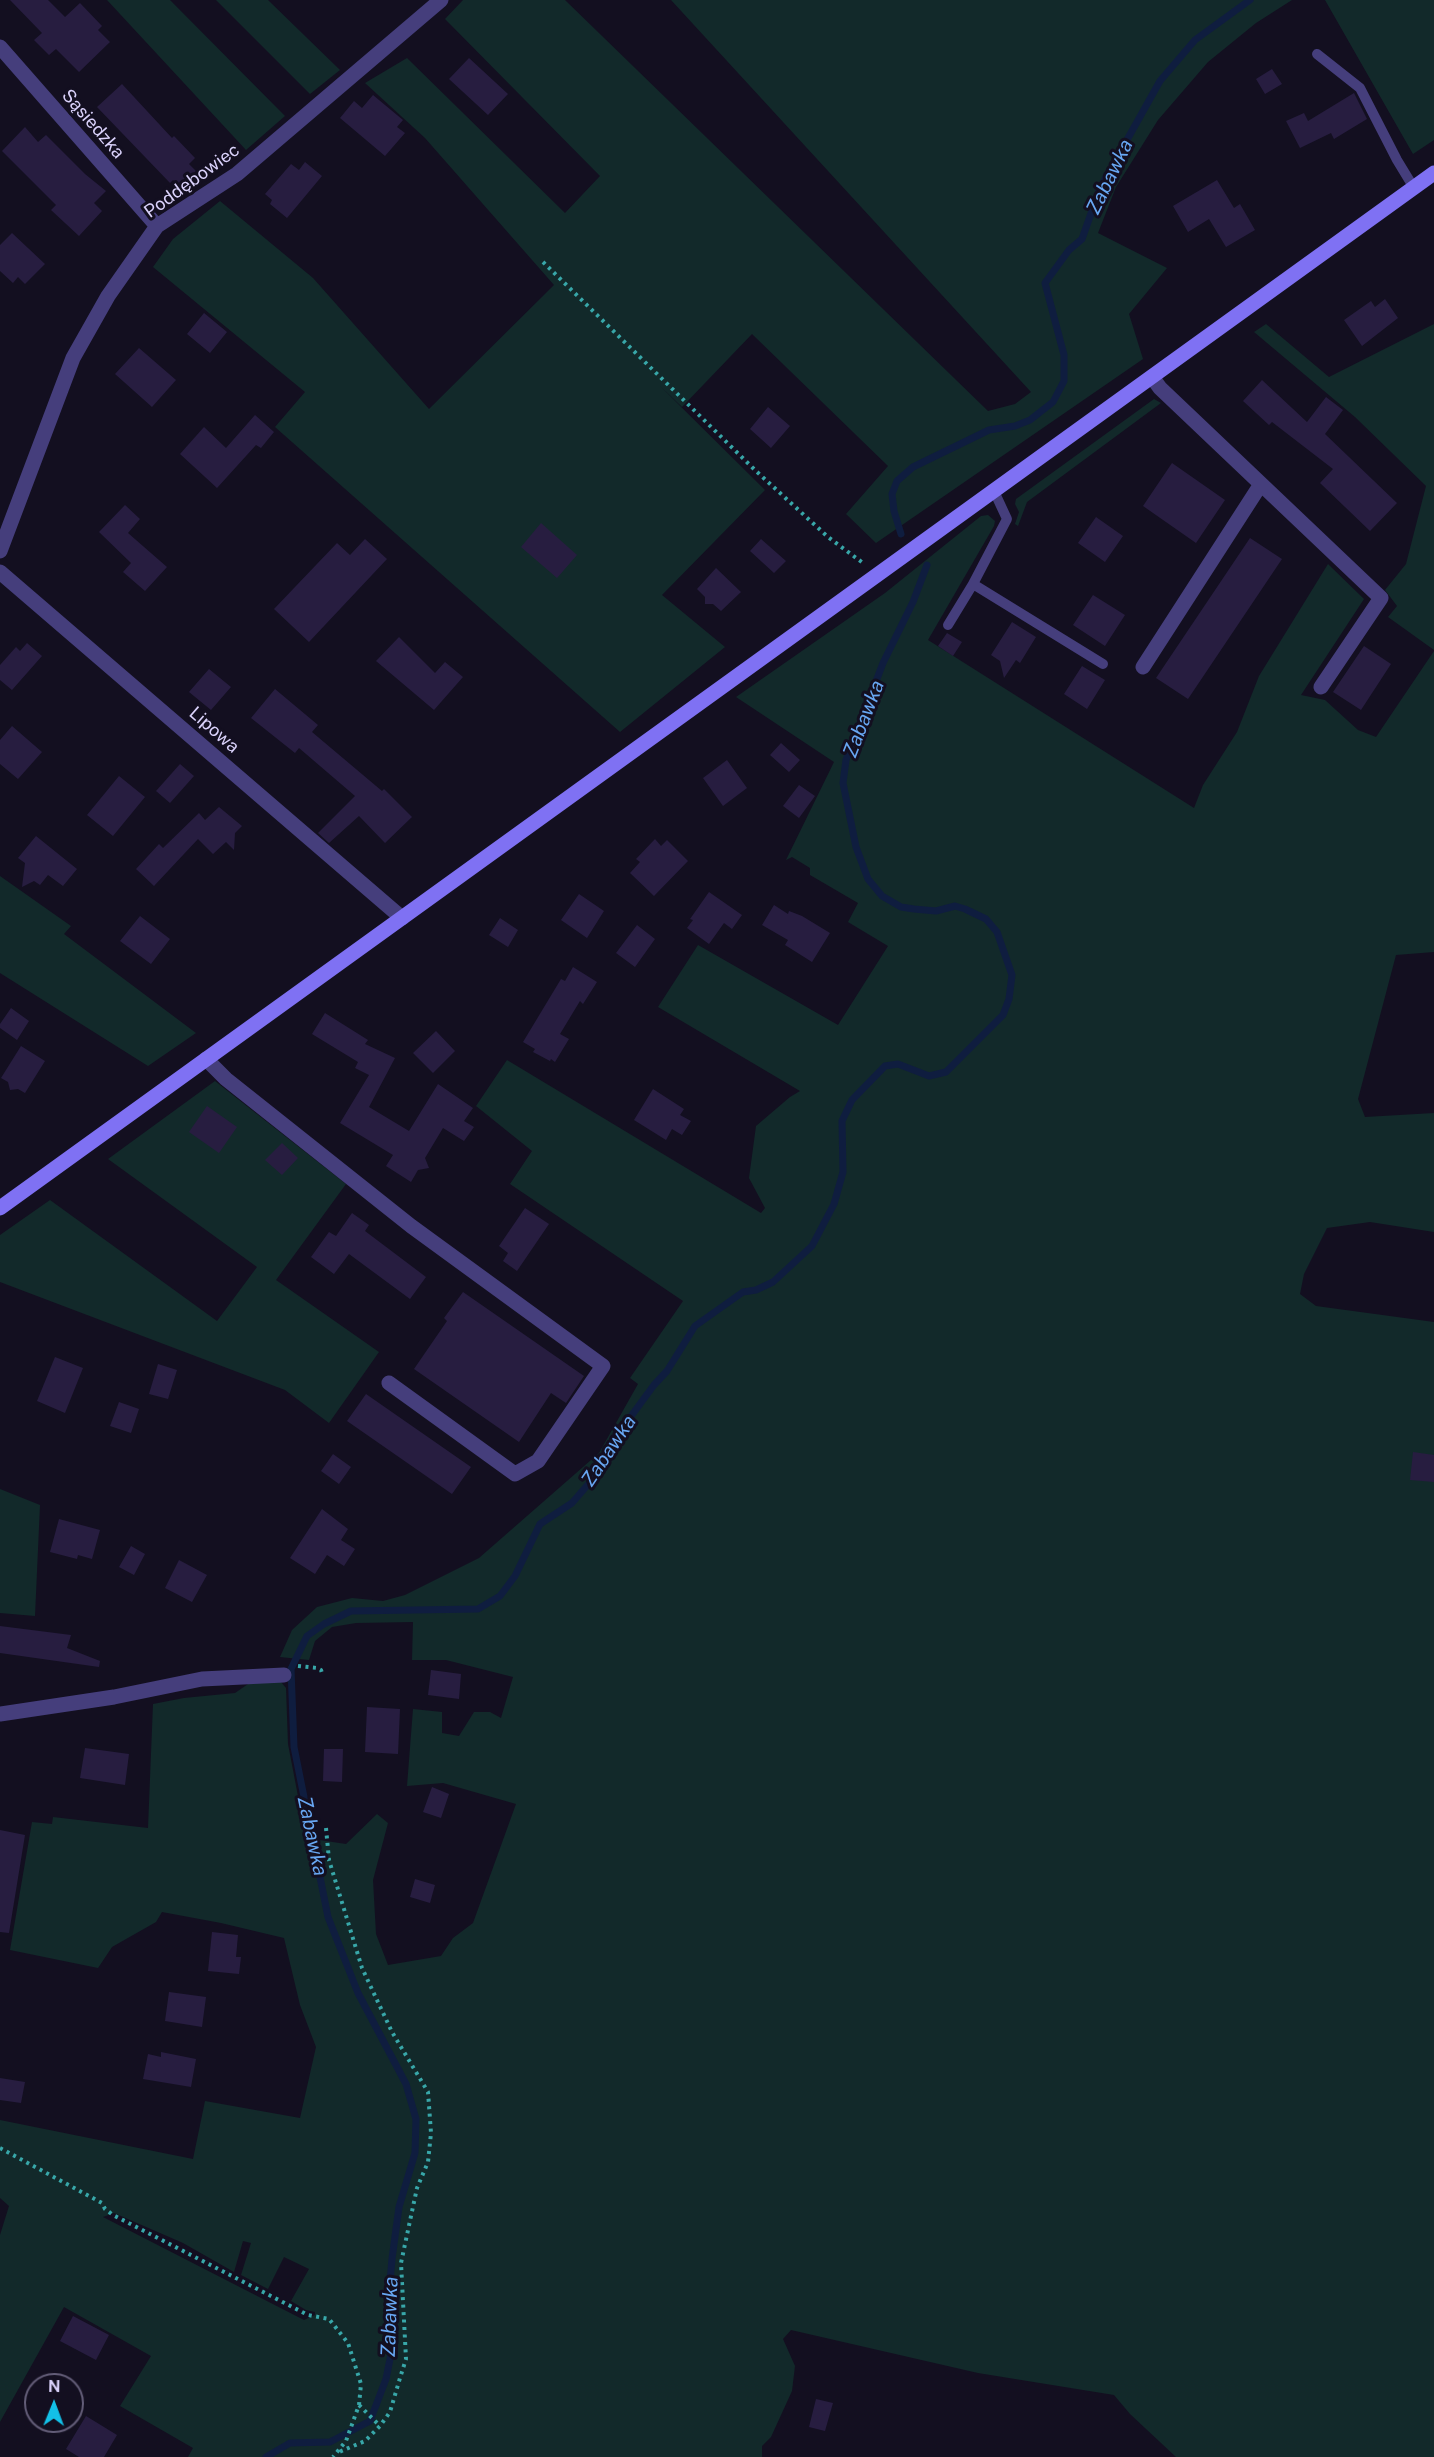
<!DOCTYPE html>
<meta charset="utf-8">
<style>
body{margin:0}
#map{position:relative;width:1434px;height:2457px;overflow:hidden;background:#130f20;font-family:"Public Sans",sans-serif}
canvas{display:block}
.north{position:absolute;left:24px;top:2373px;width:60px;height:60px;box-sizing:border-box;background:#130f20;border:2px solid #635d78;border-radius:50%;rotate:1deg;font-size:16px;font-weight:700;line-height:24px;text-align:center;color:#dad2fb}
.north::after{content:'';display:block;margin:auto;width:21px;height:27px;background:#13c0e7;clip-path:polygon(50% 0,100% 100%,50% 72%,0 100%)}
</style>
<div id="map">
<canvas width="1434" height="2457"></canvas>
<div class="north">N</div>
</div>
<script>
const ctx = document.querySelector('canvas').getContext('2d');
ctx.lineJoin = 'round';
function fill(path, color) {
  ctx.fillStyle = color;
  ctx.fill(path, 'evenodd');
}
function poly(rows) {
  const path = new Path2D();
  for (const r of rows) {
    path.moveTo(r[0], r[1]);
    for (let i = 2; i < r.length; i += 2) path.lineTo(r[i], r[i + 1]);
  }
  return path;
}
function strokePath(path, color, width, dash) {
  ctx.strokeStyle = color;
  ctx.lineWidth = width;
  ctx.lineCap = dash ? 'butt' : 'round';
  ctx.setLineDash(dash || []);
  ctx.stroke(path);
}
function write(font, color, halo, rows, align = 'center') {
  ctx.font = font + ' "Public Sans",sans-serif';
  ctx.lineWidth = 6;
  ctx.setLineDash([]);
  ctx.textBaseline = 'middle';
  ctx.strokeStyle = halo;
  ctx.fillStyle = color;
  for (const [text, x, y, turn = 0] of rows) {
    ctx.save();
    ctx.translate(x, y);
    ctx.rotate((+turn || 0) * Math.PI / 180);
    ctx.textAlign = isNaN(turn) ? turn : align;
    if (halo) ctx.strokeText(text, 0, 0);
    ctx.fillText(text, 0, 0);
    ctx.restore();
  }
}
fill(poly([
 [107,0,170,0,285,116,246,150],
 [216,0,268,0,340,70,310,94],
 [463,0,565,0,988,411,1015,404,1031,392,671,0,1292,0,1256,23,1208,62,1158,120,1116,187,1098,233,1167,268,1129,314,1143,359,876,543,846,514,888,466,752,334,682,407,659,385,765,490,662,595,725,647,620,732,275,427,305,392,153,267,173,239,220,201,313,278,429,409,554,285,425,138,365,83,407,58,565,213,600,176,445,19],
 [1325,0,1434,0,1434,140,1413,154],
 [1266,324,1329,377,1434,324,1434,650,1388,617,1397,606,1385,590,1406,564,1426,486,1355,417,1254,332],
 [1154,399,1161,403,1027,502,1018,526,1015,524,1019,512,1015,504,1016,499],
 [988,515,995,521,994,526,928,640,1194,808,1203,785,1237,732,1259,676,1328,564,1364,599,1301,695,1325,700,1358,730,1376,737,1434,651,1434,952,1396,955,1358,1099,1365,1117,1434,1113,1434,1232,1370,1222,1327,1228,1304,1274,1300,1294,1316,1306,1434,1322,1434,2457,1176,2457,1130,2414,1114,2395,978,2373,791,2330,783,2339,795,2366,792,2391,771,2437,762,2446,762,2457,188,2457,193,2448,120,2406,151,2356,64,2307,0,2422,0,2235,9,2206,0,2198,0,2120,193,2159,205,2101,300,2118,316,2047,300,2005,284,1938,221,1923,162,1912,156,1922,112,1947,98,1968,10,1950,32,1822,52,1824,53,1817,148,1828,153,1704,184,1698,235,1693,251,1682,281,1682,286,1688,288,1744,306,1838,346,1844,377,1814,388,1823,373,1880,376,1934,388,1965,441,1956,453,1938,473,1923,516,1804,443,1783,407,1786,413,1709,442,1712,442,1733,459,1736,474,1712,490,1712,501,1718,513,1677,446,1660,412,1660,413,1622,356,1623,332,1627,315,1641,309,1660,280,1657,292,1630,317,1607,352,1598,383,1601,405,1595,479,1558,599,1453,638,1384,630,1378,683,1301,510,1184,532,1151,476,1106,507,1060,761,1213,765,1208,749,1178,756,1126,790,1097,800,1091,658,1007,698,945,838,1025,888,946,848,922,858,903,810,875,810,868,792,857,786,860,834,762,736,697,885,593,981,516],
 [114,2213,183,2243,234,2272,243,2241,251,2243,241,2275,268,2289,284,2257,309,2269,291,2301,306,2310,315,2312,315,2315,304,2320,103,2217],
 [0,876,71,926,64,934,196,1033,148,1066,0,973],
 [215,1081,346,1184,276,1280,379,1352,329,1423,285,1390,0,1282,0,1235,50,1200,217,1321,257,1267,108,1159],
 [0,1489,40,1505,35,1616,0,1613]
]), '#12292a');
strokePath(poly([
 [901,534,894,511,892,494,897,481,913,467,989,430,1015,426,1030,420,1053,402,1064,381,1064,355,1045,283,1069,250,1082,239,1100,188,1160,81,1195,40,1250,0],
 [266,2457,290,2443,330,2442,370,2421,386,2379,392,2349,394,2325,390,2282,392,2259,399,2207,415,2153,416,2119,406,2084,358,1993,328,1917,294,1747,291,1669,307,1636,324,1624,351,1611,478,1609,500,1596,515,1576,540,1524,572,1503,604,1466,615,1438,654,1385,667,1371,695,1326,743,1292,756,1290,773,1282,812,1246,834,1204,843,1172,842,1121,852,1100,885,1066,898,1064,929,1076,946,1072,1003,1015,1009,999,1012,975,997,932,986,919,965,909,955,906,936,911,914,909,901,907,882,896,868,879,856,847,843,783,846,760,883,663,913,602,927,565]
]), '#0f1d3f', 7);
fill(poly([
 [10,0,48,0,65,17,80,3,102,26,98,30,110,42,79,72,56,49,49,55,34,40,42,33],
 [469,58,508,94,488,115,449,79],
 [1272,69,1282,84,1265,94,1256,79],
 [122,84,172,138,174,136,195,158,189,164,196,171,179,186,173,180,170,183,97,107],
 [1354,93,1367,119,1334,139,1331,133,1300,148,1286,121,1304,113,1308,121],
 [373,95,403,120,397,127,405,133,385,156,340,118,354,101,362,108],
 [25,127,38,142,46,135,85,174,106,191,94,203,102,211,79,236,51,210,56,205,2,151],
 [305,162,322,176,287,218,270,204,272,200,265,194,291,164,299,170],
 [1217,180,1234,208,1240,204,1255,230,1226,247,1209,219,1188,232,1173,206],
 [12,233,45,264,25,284,18,277,13,283,0,271,0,245],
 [1385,299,1398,318,1362,346,1344,320,1371,301,1375,307],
 [204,313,227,332,210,353,187,334],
 [139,348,176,380,152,407,115,374],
 [1262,380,1307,422,1326,397,1343,410,1325,434,1397,503,1370,531,1320,483,1333,469,1272,422,1269,425,1243,401],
 [768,407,790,426,771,448,750,429],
 [255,415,274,432,261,448,256,445,217,488,180,454,204,427,226,448],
 [1172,463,1225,500,1196,543,1143,506],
 [125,505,140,519,128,533,167,567,145,591,123,572,131,563,99,532],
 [1096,517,1123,536,1105,562,1078,543],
 [541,523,577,555,557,578,521,547],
 [1250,538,1282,559,1188,699,1156,678],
 [365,539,387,559,309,642,274,609,337,543,350,555],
 [761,539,786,561,774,573,750,551],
 [716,568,741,592,721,611,713,604,705,604,705,597,697,589],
 [1093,595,1125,615,1105,646,1073,625],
 [1012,622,1036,637,1020,663,1016,660,1004,678,1000,661,991,655],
 [947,633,962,642,953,656,938,646],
 [399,637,435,673,445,662,463,677,434,710,376,661],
 [27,643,42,656,12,690,0,680,0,665,16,647,20,651],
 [1364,646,1391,664,1361,710,1333,692],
 [1082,666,1105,680,1087,709,1064,694],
 [209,669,231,687,211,710,189,692],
 [275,689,318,725,312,732,382,791,384,789,412,817,385,843,359,816,329,843,318,833,355,796,299,748,295,753,251,718],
 [12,726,42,752,18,779,0,764,0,740],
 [781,743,800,760,789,772,770,755],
 [727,760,747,788,723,806,703,778],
 [180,764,194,776,170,803,156,791],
 [119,776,145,797,113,836,87,815],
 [799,785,815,796,799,818,783,806],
 [219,807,242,826,235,833,234,850,226,842,213,854,198,839,154,886,136,869,159,844,163,848,199,813,205,820],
 [36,836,77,869,63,886,48,875,40,885,34,881,22,887,25,863,18,858],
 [655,839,661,846,667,840,688,861,654,896,630,873,640,862,636,859],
 [709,892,742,915,732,929,724,923,709,944,687,928,693,920,690,919],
 [579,894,604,911,587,938,561,920],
 [774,905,788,914,789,911,802,916,830,933,812,962,785,945,788,940,762,925],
 [140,916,170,939,151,964,120,941],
 [500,918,518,930,508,947,489,935],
 [637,925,655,939,635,967,616,953],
 [573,967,597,982,583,1004,580,1001,560,1034,569,1039,555,1062,551,1059,550,1061,533,1052,535,1049,523,1042,561,979,565,981],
 [11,1008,29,1021,17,1040,0,1028,0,1024],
 [325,1013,368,1040,365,1044,395,1058,369,1107,409,1131,438,1084,473,1108,464,1121,474,1127,464,1141,443,1128,425,1158,429,1168,418,1170,411,1182,386,1166,393,1155,340,1123,369,1075,355,1068,358,1062,312,1034],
 [436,1031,455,1051,433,1073,413,1053],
 [21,1046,45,1061,25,1093,18,1089,10,1090,8,1082,1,1078],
 [653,1089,684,1109,680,1115,691,1121,682,1135,672,1129,666,1140,634,1120],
 [207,1106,237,1127,219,1153,189,1132],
 [282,1143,298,1158,282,1175,265,1160],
 [525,1208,549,1224,517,1271,503,1261,508,1253,499,1246],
 [352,1213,369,1225,365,1231,426,1277,410,1299,349,1254,334,1274,311,1257,329,1232,336,1236],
 [463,1292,584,1376,566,1403,551,1393,519,1442,414,1369,447,1321,444,1318],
 [55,1357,83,1368,65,1413,37,1401],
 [158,1364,177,1370,168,1399,149,1394],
 [366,1394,471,1467,452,1494,347,1421],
 [119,1402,139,1409,131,1433,110,1426],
 [1413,1452,1434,1455,1434,1482,1410,1480],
 [333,1454,351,1467,339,1484,321,1471],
 [322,1509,348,1529,341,1540,355,1549,344,1566,327,1555,315,1574,290,1558],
 [59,1519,100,1530,92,1559,78,1555,77,1559,50,1552],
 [131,1546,145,1554,134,1575,119,1567],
 [179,1560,207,1575,192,1602,165,1588],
 [0,1626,71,1635,67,1648,100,1661,99,1667,0,1653],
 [431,1670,461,1674,459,1699,428,1695],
 [367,1707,400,1709,398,1754,365,1752],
 [85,1748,129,1754,125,1785,80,1778],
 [324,1749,343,1749,342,1782,323,1781],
 [432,1787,449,1794,441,1818,423,1812],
 [0,1830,25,1835,9,1933,0,1932],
 [415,1879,435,1885,430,1903,410,1897],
 [212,1932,238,1935,236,1957,241,1957,239,1974,208,1971],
 [169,1992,206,1997,202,2027,165,2021],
 [161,2052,196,2059,191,2087,143,2079,148,2054,161,2057],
 [0,2078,25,2082,21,2103,0,2100],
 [73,2316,109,2335,96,2360,60,2341],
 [816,2399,833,2403,825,2431,809,2427],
 [86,2416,117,2435,104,2457,79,2457,66,2449]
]), '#271d40');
strokePath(poly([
 [543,262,756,471,828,537,863,563],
 [298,1666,317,1668,321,1670,323,1676],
 [326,1828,329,1860,362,1968,392,2032,428,2092,431,2133,428,2162,417,2188,401,2263,406,2359,400,2378,390,2412,380,2426,365,2441,339,2452],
 [0,2148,102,2203,105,2209,113,2215,308,2315,329,2319,348,2343,361,2384,359,2405,346,2441,333,2457],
 [359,2405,380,2426]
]), '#38a7a9', 4, [3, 4.5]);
strokePath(poly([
 [1317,54,1360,88,1397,160,1414,188],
 [994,491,1007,519,973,584,1103,664],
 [948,625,973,584]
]), '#453e7c', 10);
strokePath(poly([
 [0,47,157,226],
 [1152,377,1160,388,1381,598,1321,687],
 [0,551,73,358,108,296,157,226,237,174,441,0],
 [0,572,402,918],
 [1143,667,1261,484],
 [206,1059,226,1079,411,1226,603,1366,538,1461,515,1474,389,1383],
 [0,1714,114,1697,202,1679,284,1675]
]), '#453e7c', 15);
strokePath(poly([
 [0,1208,1434,173]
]), '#7f71f3', 15);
write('18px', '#dad2fb', '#130f20', [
 ["Sąsiedzka",93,124,49],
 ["Poddębowiec",192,181,-36],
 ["Lipowa",214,730,41]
]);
write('italic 20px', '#68a7f3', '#130f20', [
 ["Zabawka",1110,177,-64],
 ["Zabawka",864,719,-69],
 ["Zabawka",609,1451,-56],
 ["Zabawka",312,1836,78],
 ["Zabawka",390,2317,-88]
]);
</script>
